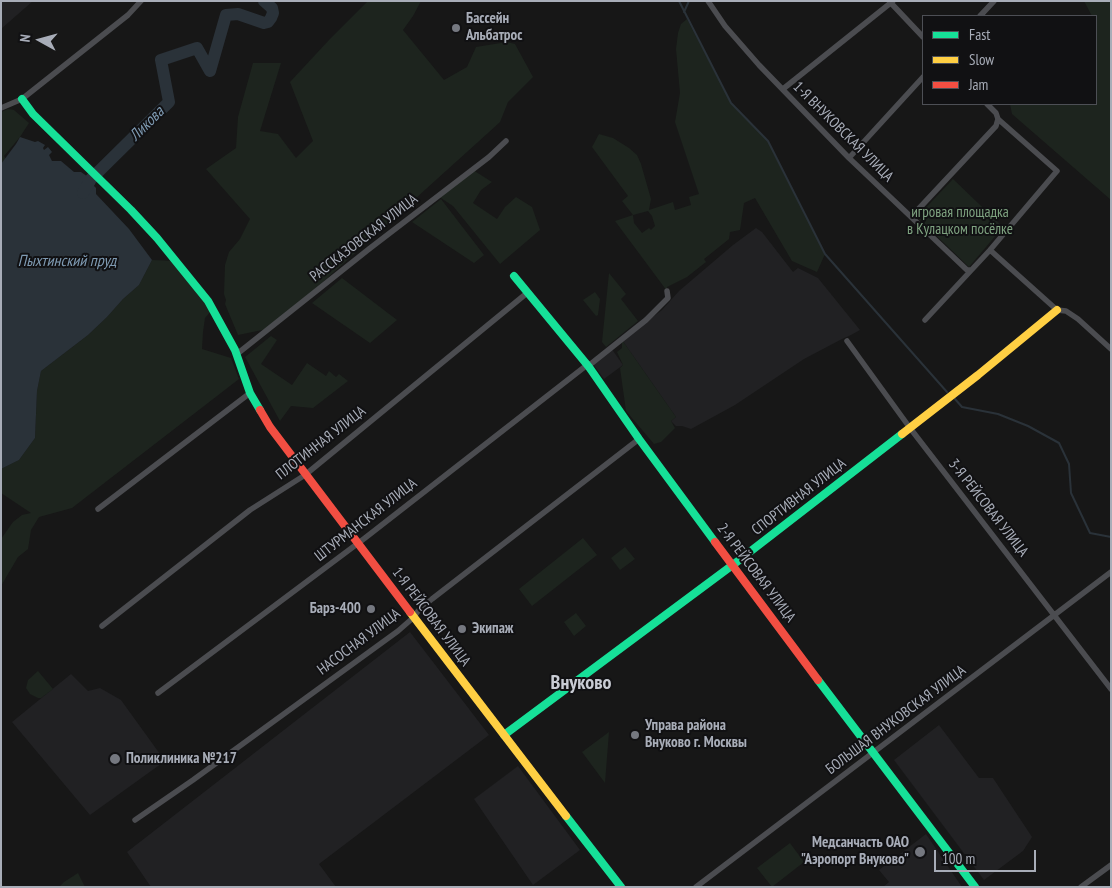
<!DOCTYPE html>
<meta charset="utf-8">
<style>
body{margin:0}
#map{position:relative;width:1112px;height:888px;overflow:hidden;background:#171717;font-family:"PT Sans Narrow",sans-serif}
canvas{display:block}
.frame{position:absolute;inset:0;border:2px solid #a8adb8;pointer-events:none}
.legend{position:absolute;left:922px;top:15px;width:175px;height:90px;box-sizing:border-box;background:#111113;border:1px solid #4d4f55;margin:0;padding:6px 9px;list-style:none;font-size:15px;color:#a8adb8}
.legend li{display:flex;align-items:center;gap:10px;height:25px}
.legend b{width:25px;border:1px solid #4d4f55}
.north{position:absolute;left:15px;top:15px;width:50px;height:50px;-webkit-text-stroke:4px #111113;paint-order:stroke;rotate:277deg;font-size:14px;font-weight:700;line-height:20px;text-align:center;color:#a8adb8}
.north::after{content:'';display:block;margin:auto;width:18px;height:22px;background:#a8adb8;clip-path:polygon(50% 0,100% 100%,50% 72%,0 100%)}
.scale{position:absolute;left:934px;top:850px;width:102px;height:22px;box-sizing:border-box;border:2px solid #a8adb8;border-top:0;padding-left:6px;font-size:15px;line-height:18px;white-space:nowrap;color:#a8adb8;-webkit-text-stroke:4px #111113;paint-order:stroke}
</style>
<div id="map">
<canvas width="1112" height="888"></canvas>
<div class="frame"></div>
<ul class="legend">
<li><b style="height:6px;background:#16e098"></b>Fast</li>
<li><b style="height:6px;background:#ffcf43"></b>Slow</li>
<li><b style="height:6px;background:#f24e42"></b>Jam</li>
</ul>
<div class="north">N</div>
<div class="scale">100 m</div>
</div>
<script>
const ctx = document.querySelector('canvas').getContext('2d');
ctx.lineJoin = 'round';
function fill(path, color) {
  ctx.fillStyle = color;
  ctx.fill(path, 'evenodd');
}
function poly(rows) {
  const path = new Path2D();
  for (const r of rows) {
    path.moveTo(r[0], r[1]);
    for (let i = 2; i < r.length; i += 2) path.lineTo(r[i], r[i + 1]);
  }
  return path;
}
function strokePath(path, color, width, dash) {
  ctx.strokeStyle = color;
  ctx.lineWidth = width;
  ctx.lineCap = dash ? 'butt' : 'round';
  ctx.setLineDash(dash || []);
  ctx.stroke(path);
}
function write(font, color, halo, rows, align = 'center') {
  ctx.font = font + ' "PT Sans Narrow",sans-serif';
  ctx.lineWidth = 4;
  ctx.setLineDash([]);
  ctx.textBaseline = 'middle';
  ctx.strokeStyle = halo;
  ctx.fillStyle = color;
  for (const [text, x, y, turn = 0] of rows) {
    ctx.save();
    ctx.translate(x, y);
    ctx.rotate((+turn || 0) * Math.PI / 180);
    ctx.textAlign = isNaN(turn) ? turn : align;
    if (halo) ctx.strokeText(text, 0, 0);
    ctx.fillText(text, 0, 0);
    ctx.restore();
  }
}
fill(poly([
 [1,1,33,1,1,29],
 [756,228,762,232,793,272,798,268,818,278,860,330,851,335,842,339,804,359,735,405,691,429,682,426,676,426,671,421,676,417,622,340,662,310,679,291,733,245],
 [611,348,623,365,604,379,592,363],
 [410,632,489,735,319,864,336,887,151,887,127,852],
 [71,674,88,691,100,688,121,700,165,761,90,815,12,722],
 [939,725,979,778,993,778,1032,837,1023,851,984,880,894,760],
 [518,766,580,850,533,885,474,799],
 [926,834,962,887,883,887,889,882,879,870]
]), '#212123');
fill(poly([
 [368,1,421,1,413,16,403,30,444,80,467,67,476,47,507,42,515,44,533,77,508,102,500,122,488,133,272,328,238,335,225,304,226,300,224,294,225,265,229,252,240,239,250,219,206,169,236,148,238,117,253,63,281,63,260,131,278,134,296,158,313,141,290,82,329,40],
 [1084,1,1111,1,1111,200,1012,114,1010,104,1096,104,1096,16,1092,16],
 [687,19,731,103,768,141,825,254,817,272,792,261,755,198,744,203,740,230,730,232,729,239,704,259,706,262,687,277,667,287,667,291,615,221,633,215,622,201,628,196,592,147,599,134,613,138,629,148,637,155,641,164,651,199,649,210,673,202,675,210,691,205,689,197,699,194,675,122,680,93,676,49,678,33,681,24],
 [648,211,652,216,655,226,651,230,649,228,642,233,634,223,633,215],
 [8,109,14,110,29,123,20,137,4,156,8,162,1,168,1,112],
 [473,170,492,182,481,190,473,203,497,219,505,207,516,197,532,207,540,230,500,264,453,206,438,196],
 [953,179,1003,227,969,267,917,217],
 [441,199,484,255,474,263,412,222],
 [152,260,176,261,213,309,205,318,203,332,202,349,231,358,239,379,72,508,39,517,31,530,28,549,18,557,1,586,1,539,13,522,22,515,31,513,1,493,1,469,19,460,35,438,37,391,41,371,88,335,107,317,123,299,139,285],
 [609,273,626,294,621,299,638,321,606,347,602,342],
 [342,278,397,320,370,343,312,303],
 [595,292,600,299,598,315,596,316,583,300],
 [271,336,277,340,261,364,292,385,307,363,326,376,329,371,336,377,339,374,348,381,313,408,291,406,280,421,245,357],
 [622,340,676,417,671,421,675,428,661,442,654,444,626,411,620,368,623,365,617,352,622,348],
 [583,538,597,555,532,606,519,589],
 [625,547,635,559,620,570,611,558],
 [576,613,586,626,574,636,564,622],
 [38,671,53,689,41,698,38,698,30,694,26,688,28,680],
 [609,732,605,783,582,752],
 [790,843,804,862,772,887,757,868],
 [78,873,85,887,59,887,64,882]
]), '#1d241e');
fill(poly([
 [20,137,35,142,38,141,45,145,43,148,44,150,48,147,52,152,49,155,52,161,61,161,74,172,81,172,91,179,93,182,92,184,96,188,96,194,129,229,152,260,139,285,123,299,107,317,88,335,41,371,37,391,35,438,19,460,1,469,1,164,16,144]
]), '#2a3239');
strokePath(poly([
 [679,1,731,103,768,141,825,254,947,392],
 [684,12,689,1],
 [955,399,962,407,998,414,1028,426,1059,443,1069,464,1071,493,1090,533,1111,537]
]), '#2a3239', 2);
strokePath(poly([
 [83,193,91,179,169,102,161,60,197,48,210,71,226,15,238,14,264,23,268,22,271,18,273,13,272,8,264,1]
]), '#2a3239', 12);
strokePath(poly([
 [708,1,725,26,759,65,849,158,967,270,971,270],
 [890,2,923,37],
 [980,16,994,1],
 [783,89,893,1],
 [1,108,22,99,128,15,141,1],
 [849,158,923,77],
 [911,217,996,126,998,119],
 [990,250,1057,310,1066,311,1078,319,1111,349],
 [925,320,990,250,1057,171,998,119,996,113,987,104],
 [847,341,910,428,1111,689],
 [237,354,369,249,489,157,506,141],
 [98,509,250,393],
 [102,626,250,510,305,475,527,293],
 [158,693,365,538,587,365,592,363,646,320,668,298,667,291],
 [135,820,193,780,398,631,414,617,418,611,432,599,639,439],
 [696,887,1111,572],
 [1081,887,1111,865]
]), '#4b4c50', 5.5);
strokePath(poly([
 [22,99,33,114,131,210,157,238,208,301,235,350,250,393,260,410],
 [514,276,589,367,639,439,715,542],
 [818,680,975,887],
 [504,735,738,561,902,434],
 [566,816,621,887]
]), '#16e098', 8);
strokePath(poly([
 [902,434,978,375,1057,310],
 [410,612,566,816]
]), '#ffcf43', 8);
strokePath(poly([
 [260,410,270,427,410,612],
 [715,542,818,680]
]), '#f24e42', 8);
for (const [x, y, r, color] of [
 [456,28,5,"#757880"],
 [371,609,5,"#757880"],
 [462,629,5,"#757880"],
 [635,735,5,"#757880"],
 [115,759,6,"#757880"],
 [920,852,6,"#757880"]
]) {
  const dot = new Path2D();
  dot.arc(x, y, r, 0, 2 * Math.PI);
  ctx.fillStyle = color;
  ctx.fill(dot);
  strokePath(dot, '#111113', 2);
}
write('bold 15px', '#a8adb8', '#111113', [
 ["Бассейн",466,19],
 ["Альбатрос",466,36],
 ["Барз-400",361,609,"right"],
 ["Экипаж",472,629],
 ["Управа района",645,726],
 ["Внуково г. Москвы",645,743],
 ["Поликлиника №217",126,759],
 ["Медсанчасть ОАО",909,843,"right"],
 ["\"Аэропорт Внуково\"",909,860,"right"]
], 'left');
write('15px', '#a8adb8', '#111113', [
 ["1-Я ВНУКОВСКАЯ УЛИЦА",843,132,45],
 ["РАССКАЗОВСКАЯ УЛИЦА",364,238,-38],
 ["ПЛОТИННАЯ УЛИЦА",321,443,-38],
 ["СПОРТИВНАЯ УЛИЦА",799,497,-38],
 ["3-Я РЕЙСОВАЯ УЛИЦА",988,508,52],
 ["ШТУРМАНСКАЯ УЛИЦА",366,520,-38],
 ["2-Я РЕЙСОВАЯ УЛИЦА",756,573,53],
 ["1-Я РЕЙСОВАЯ УЛИЦА",431,617,53],
 ["НАСОСНАЯ УЛИЦА",359,642,-37],
 ["БОЛЬШАЯ ВНУКОВСКАЯ УЛИЦА",896,720,-37]
]);
write('15px', '#7fa381', '#111113', [
 ["игровая площадка",960,213],
 ["в Кулацком посёлке",960,230]
]);
write('italic 16px', '#7f9bb3', '#111113', [
 ["Ликова",147,124,-45],
 ["Пыхтинский пруд",67,261]
]);
write('bold 20px', '#c9ccd4', '#111113', [
 ["Внуково",581,683]
]);
</script>
